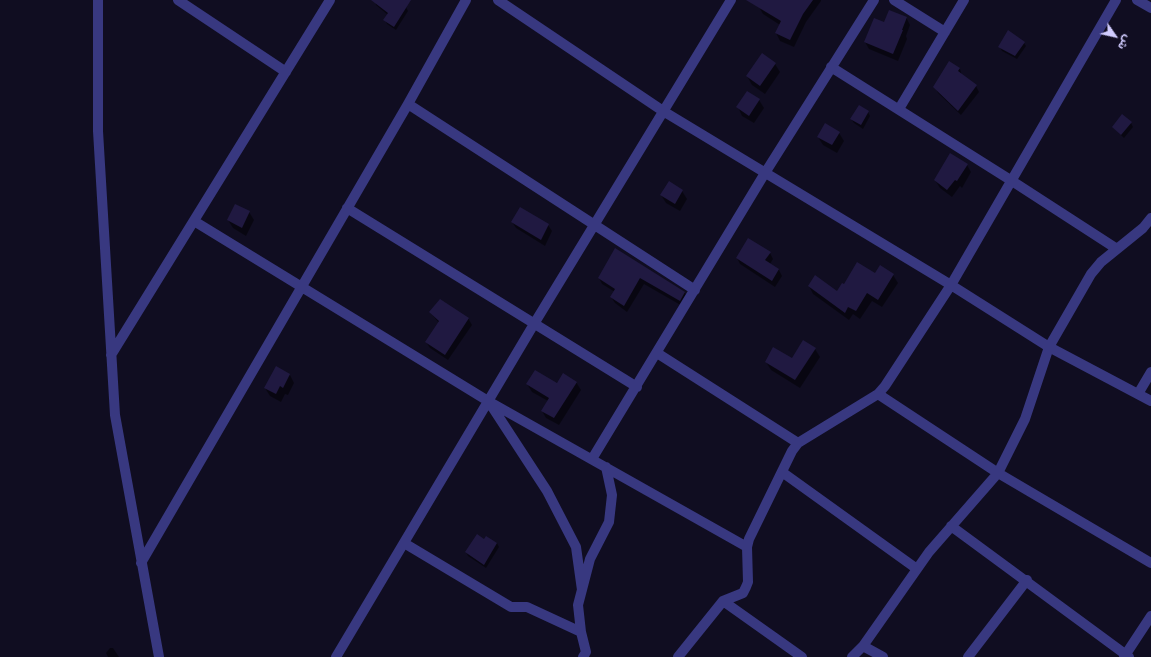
<!DOCTYPE html>
<meta charset="utf-8">
<style>
body{margin:0}
#map{position:relative;width:1151px;height:657px;overflow:hidden;background:#100d21;font-family:Ubuntu,"Noto Sans Arabic",sans-serif}
canvas{display:block}
.north{position:absolute;left:1095px;top:16px;width:40px;height:40px;-webkit-text-stroke:3px #100d21;paint-order:stroke;rotate:124deg;font-size:11px;font-weight:700;line-height:16px;text-align:center;color:#d1ccff}
.north::after{content:'';display:block;margin:auto;width:14px;height:18px;background:#d1ccff;clip-path:polygon(50% 0,100% 100%,50% 72%,0 100%)}
</style>
<div id="map">
<canvas width="1151" height="657"></canvas>
<div class="north">ش</div>
</div>
<script>
const ctx = document.querySelector('canvas').getContext('2d');
ctx.lineJoin = 'round';
function fill(path, color) {
  ctx.fillStyle = color;
  ctx.fill(path, 'evenodd');
}
function poly(rows) {
  const path = new Path2D();
  for (const r of rows) {
    path.moveTo(r[0], r[1]);
    for (let i = 2; i < r.length; i += 2) path.lineTo(r[i], r[i + 1]);
  }
  return path;
}
function strokePath(path, color, width, dash) {
  ctx.strokeStyle = color;
  ctx.lineWidth = width;
  ctx.lineCap = dash ? 'butt' : 'round';
  ctx.setLineDash(dash || []);
  ctx.stroke(path);
}
fill(poly([
 [375,0,394,0,406,7,408,11,396,30,387,24,385,20,388,15,376,5],
 [763,0,821,0,821,1,806,22,794,47,780,41,776,33,780,25,763,14,759,7],
 [906,17,910,25,906,36,907,39,898,61,869,49,865,42,884,23],
 [1024,43,1026,46,1017,59,1002,51,1000,47],
 [949,63,960,69,962,76,976,86,979,92,961,115,938,93,935,87],
 [775,64,780,72,765,94,752,85,747,76],
 [759,100,764,108,754,123,742,116,738,107],
 [868,112,870,116,863,129,854,123,851,119],
 [1131,123,1133,127,1124,138,1113,127],
 [839,133,844,141,837,153,823,145,818,137],
 [967,165,971,172,962,188,960,186,952,197,940,188,935,180],
 [682,191,687,199,680,211,666,203,661,195],
 [249,212,254,220,246,236,233,228,228,220],
 [512,222,548,225,552,231,545,246,516,228],
 [616,250,685,293,688,299,684,307,644,284,627,312,615,303,611,297,615,292,602,284,599,278],
 [770,253,773,259,770,264,779,270,782,276,775,287,740,264,737,258],
 [875,274,893,275,898,283,882,307,872,301,860,319,853,314,849,320,813,294,809,286,837,293,844,286],
 [430,312,468,318,472,325,448,360,430,348,426,342,439,323],
 [815,349,820,357,800,388,771,370,766,362,792,359],
 [290,375,294,383,288,395,285,394,281,402,270,396,265,388],
 [576,382,581,390,559,425,546,418,542,411,548,401,532,392,527,384],
 [484,540,497,543,499,547,486,568,468,556,466,552],
 [110,648,113,648,119,657,108,657,106,653]
]), '#0007');
fill(poly([
 [371,0,411,0,394,27,383,20,388,13],
 [746,0,813,0,803,14,790,40,775,33,781,21],
 [889,10,907,17,902,30,903,30,893,54,864,42,874,18,884,22],
 [1008,30,1025,42,1015,56,998,47],
 [762,53,776,63,760,86,746,76],
 [949,61,960,68,958,71,977,85,958,111,933,87],
 [747,91,760,99,749,116,736,107],
 [859,105,869,111,861,125,850,119],
 [1122,114,1132,122,1121,135,1112,127],
 [825,123,840,132,832,145,817,137],
 [950,153,968,164,957,181,955,180,947,190,934,180],
 [669,181,683,190,675,204,660,195],
 [235,204,250,211,242,228,227,220],
 [520,207,549,224,541,240,511,222],
 [748,238,771,252,765,260,779,269,772,281,736,258],
 [615,248,685,292,680,301,640,278,624,306,610,297,615,289,598,278],
 [857,262,875,273,880,265,894,274,878,300,867,293,856,311,848,307,845,313,808,286,815,275,837,291,842,283,844,284],
 [440,299,469,318,445,355,425,342,439,321,429,312],
 [803,340,816,348,795,380,765,362,773,347,792,358],
 [276,366,290,374,283,388,280,386,276,394,264,388],
 [535,370,557,383,563,373,577,382,554,418,541,411,549,398,526,384],
 [477,534,484,539,486,536,497,543,484,565,465,552]
]), '#201941');
strokePath(poly([
 [98,0,98,131,115,415,159,657],
 [178,0,286,72],
 [498,0,663,111,951,285,1049,347,1151,401],
 [894,0,945,32],
 [1137,0,1151,8],
 [831,67,1012,181,1117,249],
 [408,104,695,290],
 [899,109,964,0],
 [347,208,637,387],
 [194,221,488,401,747,547],
 [657,353,798,443],
 [111,355,330,0],
 [878,394,998,473,1151,563],
 [1138,394,1151,372],
 [489,402,547,491,576,547,582,590],
 [592,459,765,173,874,0],
 [782,472,917,569],
 [951,526,1129,657],
 [404,543,511,607,527,607,581,632],
 [141,563,408,104,466,0],
 [723,601,802,657],
 [863,646,883,657],
 [336,657,534,324,731,0],
 [583,657,586,652,581,632,578,605,590,559,609,522,612,495,606,467],
 [678,657,723,601,743,593,746,587,748,582,747,547,749,539,792,451,798,443,878,394,885,386,951,285,1116,0],
 [852,657,863,646,929,552,998,473,1025,419,1049,347,1091,274,1101,262,1143,228,1151,218],
 [968,657,1027,580],
 [1124,657,1151,616]
]), '#383880', 10);
</script>
